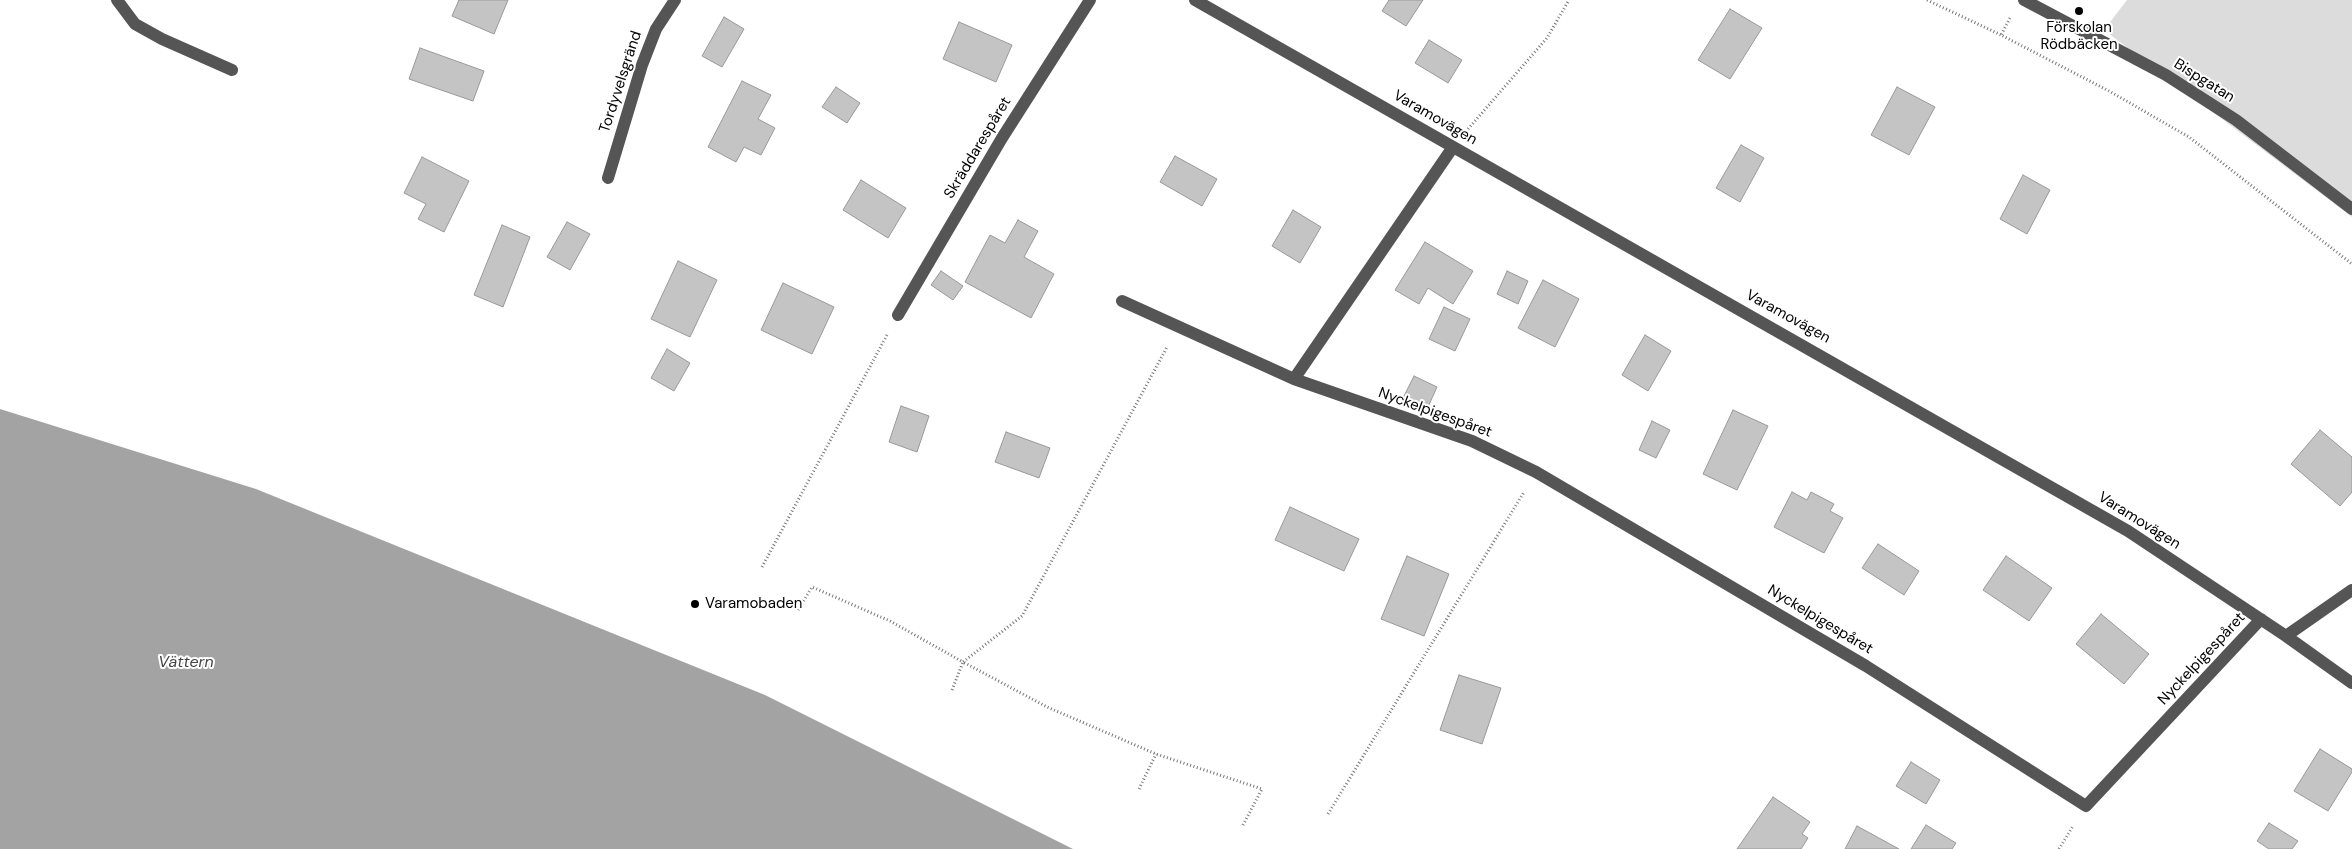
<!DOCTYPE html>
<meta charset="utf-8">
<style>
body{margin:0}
canvas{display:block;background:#fff}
</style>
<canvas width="2352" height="849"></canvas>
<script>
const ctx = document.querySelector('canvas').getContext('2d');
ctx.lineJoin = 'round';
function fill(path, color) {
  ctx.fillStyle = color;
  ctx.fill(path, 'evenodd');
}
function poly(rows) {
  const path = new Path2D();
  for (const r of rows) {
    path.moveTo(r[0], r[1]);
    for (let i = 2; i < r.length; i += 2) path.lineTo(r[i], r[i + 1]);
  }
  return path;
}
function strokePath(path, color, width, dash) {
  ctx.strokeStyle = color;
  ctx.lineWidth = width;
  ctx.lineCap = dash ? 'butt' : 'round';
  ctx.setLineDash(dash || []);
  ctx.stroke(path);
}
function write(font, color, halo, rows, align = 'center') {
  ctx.font = font + ' "DM Sans",sans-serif';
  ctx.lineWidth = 4;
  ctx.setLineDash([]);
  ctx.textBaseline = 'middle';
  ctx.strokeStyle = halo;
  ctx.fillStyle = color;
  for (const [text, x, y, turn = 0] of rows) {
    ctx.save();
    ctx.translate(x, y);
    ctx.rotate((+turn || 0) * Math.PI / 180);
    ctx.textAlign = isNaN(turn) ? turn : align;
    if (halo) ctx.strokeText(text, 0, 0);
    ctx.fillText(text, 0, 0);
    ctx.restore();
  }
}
fill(poly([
 [2127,0,2352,0,2352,217,2104,30]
]), '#dcdcdc');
fill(poly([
 [0,409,256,489,765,695,1073,849,0,849]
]), '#a3a3a3');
const building = poly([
 [459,0,508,0,494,34,452,16,459,0],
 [1389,0,1423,0,1406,26,1382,11,1389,0],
 [1730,9,1762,28,1730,79,1698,60,1730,9],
 [724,17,744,29,722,67,702,56,724,17],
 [959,22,1012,45,996,82,943,59,959,22],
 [1429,40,1462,60,1448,83,1415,63,1429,40],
 [420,48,484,71,473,101,409,79,420,48],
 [742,81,771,95,758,119,775,128,761,155,744,147,736,162,708,147,742,81],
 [836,87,860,103,847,123,822,107,836,87],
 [1897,87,1935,107,1909,155,1871,135,1897,87],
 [1741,145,1764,158,1740,202,1716,188,1741,145],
 [1175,156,1217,179,1202,206,1160,182,1175,156],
 [422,157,469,181,444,232,418,219,426,204,404,193,422,157],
 [2023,175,2050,190,2027,234,2000,219,2023,175],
 [861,180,906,208,888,238,843,210,861,180],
 [1293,210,1321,227,1300,263,1272,246,1293,210],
 [1018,220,1038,231,1024,257,1054,274,1031,318,965,282,990,235,1005,243,1018,220],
 [567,222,590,234,570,270,547,257,567,222],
 [502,225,530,237,503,307,474,295,502,225],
 [1425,242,1473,271,1453,304,1428,288,1419,304,1395,290,1425,242],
 [678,261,717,280,690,337,651,319,678,261],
 [941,271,963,286,953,300,931,285,941,271],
 [1507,271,1528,281,1518,304,1497,294,1507,271],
 [1543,280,1579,299,1555,347,1518,328,1543,280],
 [783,283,834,307,812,354,761,330,783,283],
 [1444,307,1470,319,1455,351,1429,339,1444,307],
 [1645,335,1671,351,1648,391,1622,375,1645,335],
 [667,349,690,363,674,391,651,378,667,349],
 [1414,376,1437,387,1428,407,1404,396,1414,376],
 [901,406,929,416,917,452,889,442,901,406],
 [1733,410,1768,426,1737,490,1703,474,1733,410],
 [1652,421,1670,430,1656,458,1639,450,1652,421],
 [2320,430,2352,457,2352,492,2340,506,2291,464,2320,430],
 [1006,432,1050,448,1039,478,995,462,1006,432],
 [1792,492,1807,500,1811,492,1834,504,1830,511,1843,518,1824,553,1774,527,1792,492],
 [1290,507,1359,539,1344,571,1275,540,1290,507],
 [1878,544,1919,571,1904,595,1862,568,1878,544],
 [1407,556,1449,574,1424,636,1381,619,1407,556],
 [2006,556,2052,588,2029,621,1983,590,2006,556],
 [2101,614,2149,654,2124,684,2076,644,2101,614],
 [1459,675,1501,688,1482,744,1440,730,1459,675],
 [2320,749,2352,769,2352,772,2328,811,2294,791,2320,749],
 [1911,762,1940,780,1926,804,1896,786,1911,762],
 [1773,797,1810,822,1802,834,1808,838,1801,849,1737,849,1773,797],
 [2269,823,2298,841,2292,849,2269,849,2257,841,2269,823],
 [1926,825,1956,843,1952,849,1911,849,1926,825],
 [1857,826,1899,849,1845,849,1857,826]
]);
fill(building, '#c4c4c4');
strokePath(building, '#999', 1);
strokePath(poly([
 [1927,0,2001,35],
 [2010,18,2001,35,2109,91,2189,137,2352,264],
 [1468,129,1547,38,1569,0],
 [762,567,887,335],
 [798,610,812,587,890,621,963,662,1022,616,1167,347],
 [952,690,963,662,1047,707,1156,754,1262,789,1242,827],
 [1139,789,1156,754],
 [1328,814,1524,492],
 [2059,849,2073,826]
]), '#777', 3, [1, 2.5]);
strokePath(poly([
 [117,0,135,24,162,39,232,70],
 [1195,0,2128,531,2286,636,2352,683],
 [2024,0,2166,75,2236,120,2352,209],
 [608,178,642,65,656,29,675,0],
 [1122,301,1294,379,1472,441,1536,472,1866,666,2086,806,2261,619],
 [898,315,1002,138,1090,0],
 [1294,379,1453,147],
 [2286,636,2352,590]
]), '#555', 12);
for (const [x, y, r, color] of [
 [2079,11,5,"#000"],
 [695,604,5,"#000"]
]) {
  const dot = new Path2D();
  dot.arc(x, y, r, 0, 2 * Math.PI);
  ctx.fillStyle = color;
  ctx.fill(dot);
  strokePath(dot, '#fff', 2);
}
write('15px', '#000', '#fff', [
 ["Förskolan",2079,28],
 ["Rödbäcken",2079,45],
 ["Varamobaden",705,604,"left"]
]);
write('15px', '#000', '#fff', [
 ["Bispgatan",2204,81,32],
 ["Tordyvelsgränd",621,82,-72],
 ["Varamovägen",1435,118,30],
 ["Skräddarespåret",978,148,-59],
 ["Varamovägen",1788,317,29],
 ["Nyckelpigespåret",1435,413,20],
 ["Varamovägen",2139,521,32],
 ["Nyckelpigespåret",1820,620,31],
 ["Nyckelpigespåret",2202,659,-47]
]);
write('italic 16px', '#444', '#fff', [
 ["Vättern",186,663]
]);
</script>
